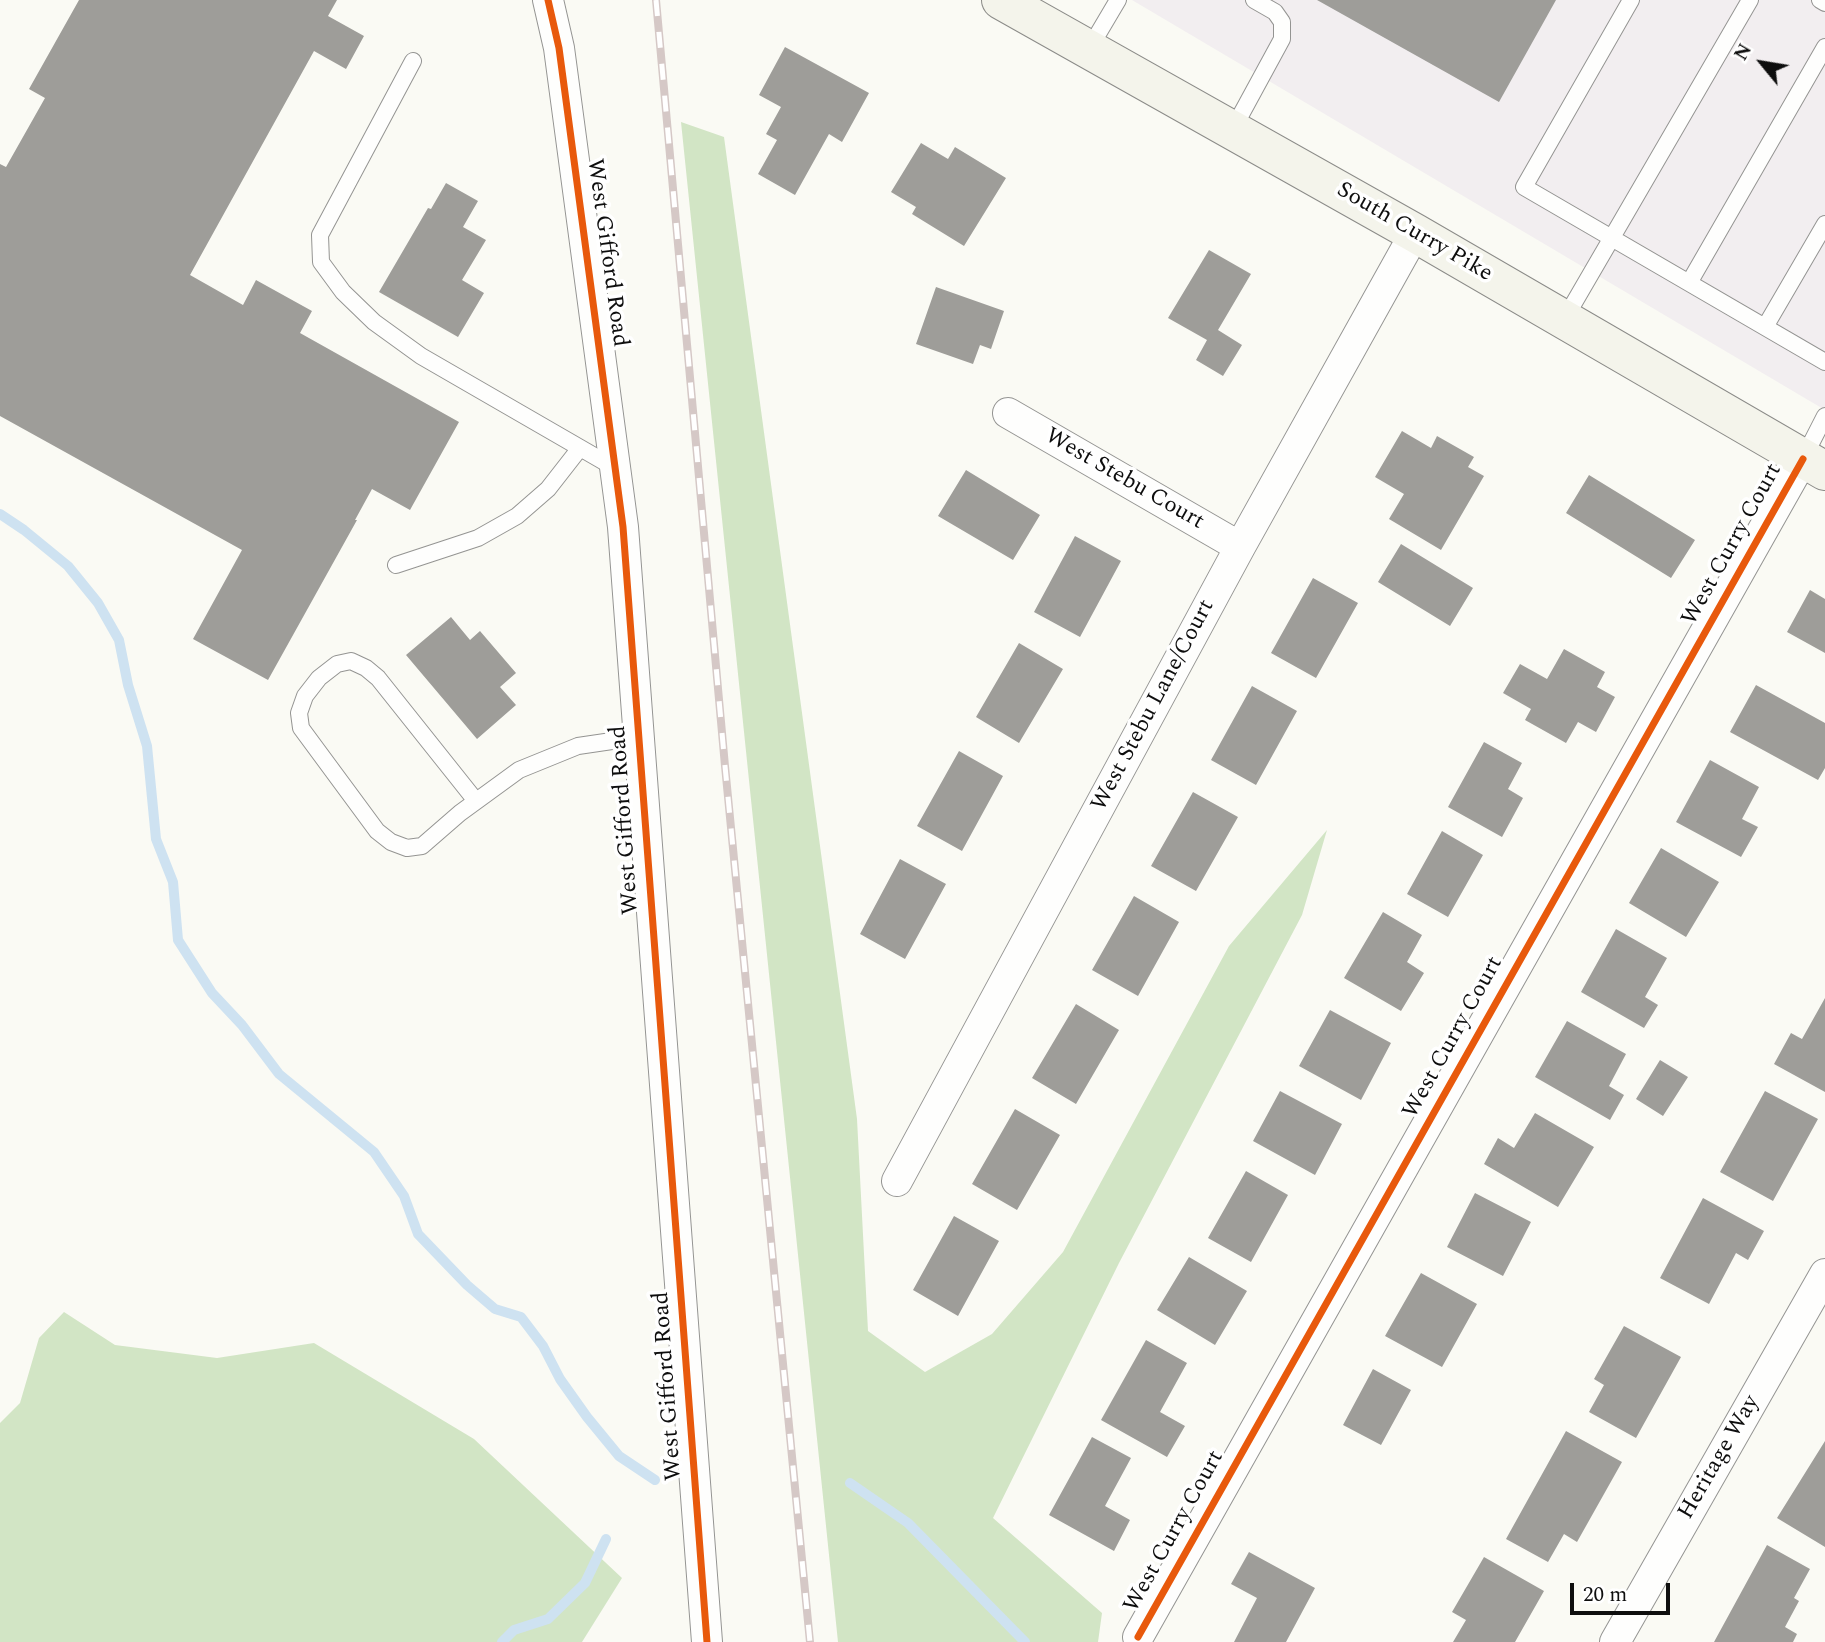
<!DOCTYPE html>
<style>
body{margin:0}
#map{position:relative;width:1825px;height:1642px;overflow:hidden;background:#fafaf4;font-family:Spectral,serif}
canvas{display:block}
.north{position:absolute;left:1727px;top:28px;width:70px;height:70px;-webkit-text-stroke:5px #fff;paint-order:stroke;rotate:300deg;font-size:19px;font-weight:700;line-height:28px;text-align:center;color:#0e0e0e}
.north::after{content:'';display:block;margin:auto;width:24px;height:32px;background:#0e0e0e;clip-path:polygon(50% 0,100% 100%,50% 72%,0 100%)}
.scale{position:absolute;left:1570px;top:1583px;width:100px;height:32px;box-sizing:border-box;border:4px solid #0e0e0e;border-top:0;padding-left:9px;font-size:21px;line-height:24px;white-space:nowrap;color:#0e0e0e;-webkit-text-stroke:5px #fff;paint-order:stroke}
</style>
<div id="map">
<canvas width="1825" height="1642"></canvas>
<div class="north">N</div>
<div class="scale">20 m</div>
</div>
<script>
const g = document.querySelector('canvas').getContext('2d');
g.lineJoin = 'round';
function fillPath(path, color) { g.fillStyle = color; g.fill(path, 'evenodd'); }
const shape = rows => new Path2D(rows.map(r => 'M' + r).join(''));
function stroke(path, color, width, dash) { g.strokeStyle = color; g.lineWidth = width; g.lineCap = dash ? 'butt' : 'round'; g.setLineDash(dash || []); g.stroke(path); }
function write(font, color, halo, rows, align = 'center') {
  g.font = font + ' Spectral,serif'; g.lineWidth = 7; g.setLineDash([]); g.textBaseline = 'middle'; g.strokeStyle = halo; g.fillStyle = color; for (const [text, x, y, turn = 0] of rows) {
    g.save(); g.translate(x, y); g.rotate((+turn || 0) * Math.PI / 180); g.textAlign = isNaN(turn) ? turn : align; if (halo) g.strokeText(text, 0, 0); g.fillText(text, 0, 0); g.restore();
  }
}
fillPath(shape([
 [1132,0,1825,0,1825,410]
]), '#f2eef0');
fillPath(shape([
 [681,122,724,137,857,1119,868,1331,925,1372,992,1334,1063,1252,1229,946,1327,830,1302,915,1119,1263,993,1518,1102,1613,1098,1642,838,1642],
 [64,1312,115,1345,217,1358,314,1343,474,1439,622,1578,582,1642,0,1642,0,1423,20,1403,39,1338]
]), '#d2e5c5');
stroke(shape([
 [0,514,24,530,68,566,98,603,119,640,128,685,147,746,156,839,173,882,178,940,212,993,242,1025,279,1074,374,1152,404,1196,418,1234,467,1285,495,1309,521,1317,543,1346,560,1379,587,1417,619,1456,655,1480],
 [850,1483,908,1523,1025,1642],
 [502,1642,514,1630,548,1619,585,1583,606,1539]
]), '#cee2f1', 10);
fillPath(shape([
 [79,0,337,0,328,16,364,36,346,69,314,51,190,275,243,305,256,280,312,311,300,333,459,422,410,510,372,489,355,520,357,520,268,680,193,639,242,550,0,416,0,164,6,167,45,98,29,89],
 [1317,0,1556,0,1499,102],
 [785,47,869,93,842,142,829,134,795,195,758,174,777,140,766,134,781,107,759,95],
 [921,143,948,159,955,147,1006,178,964,246,912,214,916,207,891,192],
 [446,183,478,201,463,227,486,240,462,280,484,293,458,337,379,292,428,208,431,209],
 [1209,250,1251,274,1218,330,1242,345,1223,376,1196,360,1207,340,1168,318],
 [936,287,1004,311,991,349,980,345,973,364,916,344],
 [1402,431,1431,448,1437,436,1474,457,1468,467,1484,476,1441,550,1389,519,1404,494,1375,477],
 [966,470,1040,515,1013,560,938,516],
 [1589,475,1695,540,1671,578,1566,513],
 [1075,536,1121,561,1080,637,1034,612],
 [1401,544,1473,588,1450,626,1378,582],
 [1313,578,1358,603,1316,678,1271,653],
 [1810,590,1825,599,1825,653,1787,632],
 [451,617,470,640,480,631,516,673,500,687,516,705,477,739,406,655],
 [1019,643,1063,669,1019,743,976,717],
 [1564,649,1605,672,1597,687,1615,697,1596,732,1578,722,1566,743,1525,720,1531,709,1503,693,1520,664,1547,679],
 [1756,685,1825,723,1825,768,1818,780,1730,732],
 [1252,686,1297,711,1256,785,1211,760],
 [1484,742,1522,763,1508,789,1523,798,1502,837,1448,807],
 [959,751,1003,776,962,851,917,826],
 [1710,760,1759,787,1742,819,1758,827,1741,857,1676,822],
 [1193,792,1238,817,1196,891,1151,866],
 [1442,831,1483,855,1448,917,1407,894],
 [1661,848,1719,882,1686,937,1629,903],
 [900,859,946,884,905,959,860,934],
 [1134,896,1179,922,1138,996,1092,970],
 [1383,912,1422,935,1407,962,1424,973,1401,1011,1344,978],
 [1616,929,1667,958,1645,997,1658,1005,1644,1028,1581,992],
 [1825,998,1825,1092,1774,1064,1791,1033,1802,1039],
 [1076,1004,1119,1030,1076,1104,1032,1078],
 [1330,1010,1391,1043,1361,1100,1299,1066],
 [1567,1021,1626,1054,1609,1086,1624,1095,1610,1120,1535,1077],
 [1660,1060,1688,1077,1663,1116,1636,1099],
 [1280,1091,1342,1124,1315,1175,1253,1141],
 [1765,1091,1818,1119,1773,1201,1720,1172],
 [1015,1109,1060,1135,1017,1210,972,1184],
 [1535,1113,1594,1147,1558,1207,1484,1164,1498,1138,1514,1148],
 [1246,1171,1288,1195,1251,1262,1208,1238],
 [1475,1193,1531,1222,1503,1276,1447,1247],
 [1703,1198,1764,1231,1748,1260,1736,1253,1709,1304,1660,1278],
 [954,1216,999,1241,958,1316,913,1290],
 [1189,1257,1247,1291,1215,1345,1157,1310],
 [1421,1273,1477,1304,1442,1367,1385,1336],
 [1624,1326,1681,1357,1636,1438,1589,1412,1604,1385,1594,1379],
 [1146,1340,1187,1363,1160,1412,1185,1426,1167,1457,1101,1420],
 [1373,1369,1411,1390,1381,1445,1343,1425],
 [1566,1431,1622,1462,1577,1542,1564,1534,1548,1562,1506,1539],
 [1092,1437,1131,1458,1105,1506,1130,1520,1114,1551,1049,1515],
 [1825,1441,1825,1547,1777,1518],
 [1767,1545,1810,1569,1794,1598,1799,1601,1785,1627,1797,1634,1793,1642,1714,1642],
 [1249,1552,1315,1588,1286,1642,1234,1642,1257,1598,1231,1584],
 [1484,1557,1544,1591,1515,1642,1453,1642,1466,1620,1452,1612]
]), '#9e9d99');
const service = shape([
 [1631,0,1524,187,1825,362],
 [1820,0,1825,3],
 [1089,49,1118,0],
 [413,61,320,235,321,262,343,292,374,322,421,356,615,468],
 [1232,131,1282,39,1282,22,1275,12,1254,0],
 [1689,283,1825,47],
 [1564,320,1750,0],
 [1765,327,1825,224],
 [1803,459,1825,416],
 [396,565,478,538,517,516,548,489,580,448],
 [476,801,378,678,366,668,351,661,337,664,319,678,305,696,299,713,301,728,377,831,391,842,407,848,422,846,460,813,519,770,578,746,639,737]
]);
const minor = shape([
 [548,0,559,48,623,527,707,1642],
 [1008,413,1240,547],
 [897,1181,1240,547,1415,233],
 [1138,1637,1803,459],
 [1615,1642,1825,1274]
]);
const secondary = shape([
 [1001,0,1415,233,1825,471]
]);
stroke(service, '#949492', 18);
stroke(minor, '#949492', 32);
stroke(secondary, '#8b8b88', 40);
stroke(service, '#fefefd', 16);
stroke(minor, '#fefefd', 30);
stroke(secondary, '#f4f4eb', 38);
const rail = shape([
 [656,0,725,766,810,1642]
]);
stroke(rail, '#d5c8c6', 8);
stroke(rail, '#fff', 5, [16]);
stroke(shape([
 [548,0,559,48,623,527,707,1642],
 [1138,1637,1803,459]
]), '#e8590c', 7);
write('23px', '#0e0e0e', '#fff', [
 ["South Curry Pike",1414,233,30],
 ["West Gifford Road",606,253,82],
 ["West Stebu Court",1124,480,30],
 ["West Curry Court",1733,545,-61],
 ["West Stebu Lane/Court",1154,706,-62],
 ["West Gifford Road",626,820,-94],
 ["West Curry Court",1454,1038,-61],
 ["West Gifford Road",669,1386,-94],
 ["Heritage Way",1720,1458,-60],
 ["West Curry Court",1175,1532,-61]
]);
</script>
